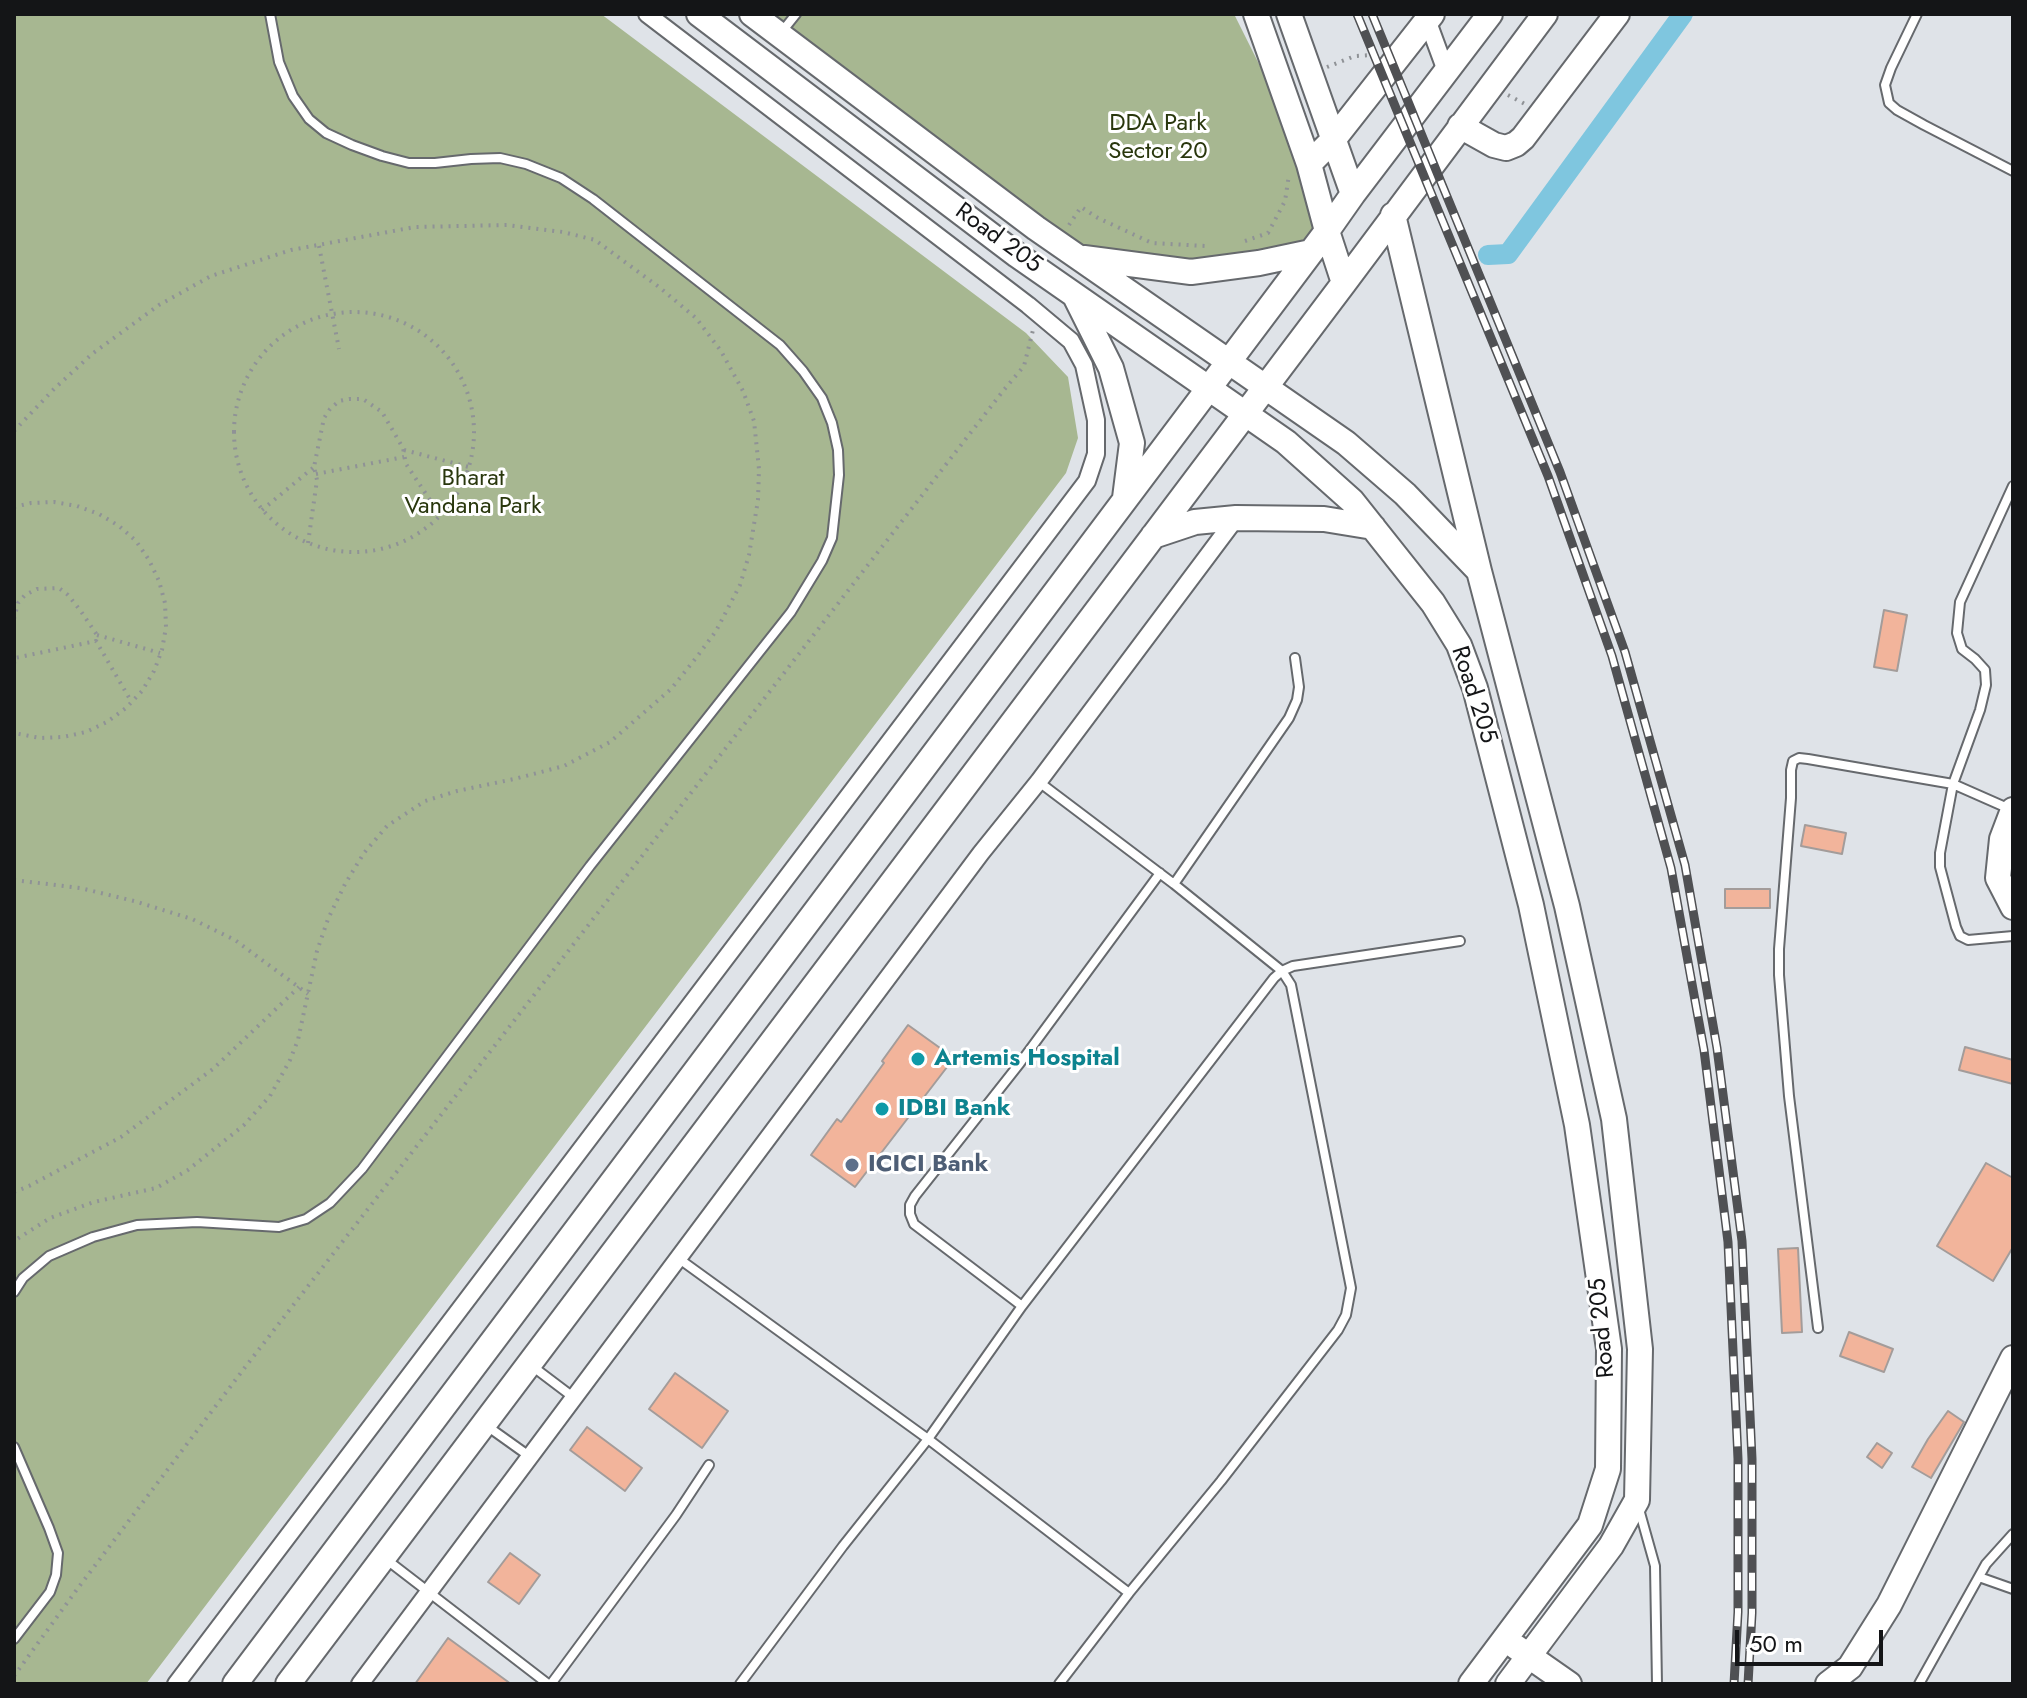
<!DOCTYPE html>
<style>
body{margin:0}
#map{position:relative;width:2027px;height:1698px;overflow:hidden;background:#dfe3e8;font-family:Jost,sans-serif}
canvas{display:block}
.frame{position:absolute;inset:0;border:16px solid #141517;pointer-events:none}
.scale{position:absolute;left:1735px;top:1630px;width:148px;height:36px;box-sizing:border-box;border:4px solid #141517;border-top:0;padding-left:10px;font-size:24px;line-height:28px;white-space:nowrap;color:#141517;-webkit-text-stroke:6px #fff;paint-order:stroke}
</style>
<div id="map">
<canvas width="2027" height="1698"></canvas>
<div class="frame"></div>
<div class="scale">50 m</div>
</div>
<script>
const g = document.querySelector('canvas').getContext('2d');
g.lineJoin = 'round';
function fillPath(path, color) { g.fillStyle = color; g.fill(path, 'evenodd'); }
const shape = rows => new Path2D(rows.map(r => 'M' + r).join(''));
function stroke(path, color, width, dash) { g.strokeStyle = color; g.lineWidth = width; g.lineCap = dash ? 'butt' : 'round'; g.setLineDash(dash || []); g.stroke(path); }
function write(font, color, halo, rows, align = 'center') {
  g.font = font + ' Jost,sans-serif'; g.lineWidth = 6; g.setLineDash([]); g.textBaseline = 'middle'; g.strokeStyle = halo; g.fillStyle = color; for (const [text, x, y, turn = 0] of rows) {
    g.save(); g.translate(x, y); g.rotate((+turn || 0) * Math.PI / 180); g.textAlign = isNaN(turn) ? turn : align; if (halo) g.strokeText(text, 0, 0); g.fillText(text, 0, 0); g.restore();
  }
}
fillPath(shape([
 [14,14,601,14,1026,333,1068,377,1078,438,1066,473,146,1684,14,1684],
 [767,14,1234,14,1309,164,1327,231,1259,263,1078,257]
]), '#a7b791');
stroke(shape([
 [1488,255,1508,254,1683,14]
]), '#7fc6df', 20);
const building = shape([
 [1884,610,1907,615,1897,671,1874,667,1884,610],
 [1805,825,1846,833,1842,854,1801,846,1805,825],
 [1725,889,1770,889,1770,908,1725,908,1725,889],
 [908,1025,954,1058,855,1187,811,1155,837,1119,841,1122,884,1063,882,1061,908,1025],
 [1965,1047,2013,1060,2013,1084,1959,1070,1965,1047],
 [1986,1163,2013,1178,2013,1247,1993,1281,1937,1246,1986,1163],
 [1798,1248,1802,1332,1782,1333,1778,1249,1798,1248],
 [1849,1332,1893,1349,1884,1372,1840,1356,1849,1332],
 [675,1373,728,1411,702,1448,649,1409,675,1373],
 [1948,1411,1964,1422,1931,1478,1912,1467,1928,1439,1948,1411],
 [587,1427,642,1468,625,1491,570,1450,587,1427],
 [1877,1443,1892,1453,1882,1468,1867,1457,1877,1443],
 [510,1553,540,1575,519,1604,488,1582,510,1553],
 [448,1638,511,1684,415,1684,448,1638]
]);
fillPath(building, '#f2b49b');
stroke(building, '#a39c9a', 2);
const lane = shape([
 [1917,14,1891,68,1885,85,1889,103,1897,110,1924,125,2013,171],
 [780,34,796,14],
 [2013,486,1960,602,1957,633,1962,649,1975,659,1985,670,1986,685,1980,710,1953,784,1940,853,1940,867,1956,927,1960,936,1968,940,2013,936],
 [1039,782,1174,884,1282,971,1291,985,1351,1288,1346,1315,1338,1330,1221,1481,1129,1593,1059,1684],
 [1174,884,1289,718,1297,700,1299,687,1295,658],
 [678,1258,928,1439,1129,1593],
 [14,1292,23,1278,49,1256,93,1237,137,1225,197,1222,279,1227,306,1219,330,1203,362,1169,590,866,791,612,822,561,832,538,839,475,838,450,832,423,822,398,803,371,780,345,593,199,561,178,526,164,500,158,471,159,435,163,409,163,382,156,352,145,326,133,309,119,293,96,279,62,270,14],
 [1022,1306,914,1224,910,1214,910,1205,915,1196,1020,1063,1160,873],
 [1818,1328,1789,1096,1779,975,1779,949,1791,798,1791,770,1793,761,1799,758,1808,759,1953,784,2012,810],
 [532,1366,573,1397],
 [487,1426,529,1456],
 [14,1447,49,1528,58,1553,56,1575,50,1592,14,1639],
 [1639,1509,1655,1566,1657,1684],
 [387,1560,548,1684],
 [1979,1577,2013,1589],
 [551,1684,676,1515,709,1465],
 [740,1684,843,1546,928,1439,1022,1306,1274,978,1282,971,1293,966,1460,941],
 [1919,1684,1986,1564,2013,1534]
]);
const street = shape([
 [1425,14,1446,71],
 [176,1684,1087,481,1096,454,1096,420,1084,365,1071,341,1028,305,647,14],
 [360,1684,981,853,1039,781,1236,518]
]);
const secondary = shape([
 [699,14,1017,255,1286,442,1352,501,1433,603,1459,645,1475,688,1531,905,1577,1125,1609,1349,1608,1469,1590,1525,1471,1684],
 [752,14,1036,228,1346,443,1405,494,1479,571,1567,906,1614,1119,1640,1349,1637,1500,1611,1546,1508,1684],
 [1256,14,1309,164,1327,231,1344,283],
 [1289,14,1353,194],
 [1460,126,1494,145,1506,148,1516,144,1523,138,1617,14],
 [1309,164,1333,140,1432,14],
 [1393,215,1479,571],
 [1084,258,1191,272,1259,263,1311,252],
 [1076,298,1111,368,1132,443,1125,498],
 [1153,536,1195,522,1236,518,1324,519,1373,527],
 [2013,810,2002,839,1998,878,2013,907],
 [1516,1647,1569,1684],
 [235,1684,1327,231,1353,194,1490,14],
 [288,1684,1344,283,1545,14],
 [1828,1684,1850,1667,1889,1605,2013,1358]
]);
stroke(lane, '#66696d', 12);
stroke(street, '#66696d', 20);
stroke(secondary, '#66696d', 28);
stroke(shape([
 [1327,67,1355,56,1372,55],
 [1508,95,1525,104],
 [1069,225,1081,207,1098,218,1152,243,1205,246],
 [1245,241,1268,233,1285,201,1289,175],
 [319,246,339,349],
 '234 432a120 120 0 1 1 240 0a120 120 0 1 1-240 0Z',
 [14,431,54,389,92,354,159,305,211,276,291,250,415,227,507,225,563,232,595,240,659,287,696,318,721,351,743,391,754,421,759,469,758,500,749,555,740,585,716,631,696,658,671,689,610,742,564,766,514,779,457,791,425,801,387,826,364,853,345,884,328,919,317,951,298,1040,290,1060,270,1096,244,1125,188,1170,156,1188,94,1202,50,1218,14,1241],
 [404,450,469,467],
 [316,474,404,457],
 [14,507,31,503,54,502,77,506,99,514,119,526,136,541,149,560,159,581,165,603,166,627,162,650,154,671,142,691,126,708,107,722,86,732,63,737,40,738,14,733],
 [262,510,314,467],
 [308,543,317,480,314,467,324,418,330,409,339,401,349,399,363,399,382,412,403,448,406,464,440,515],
 [14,619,18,603,25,595,37,589,59,588,68,595,80,610,97,635,96,641],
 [97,635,160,653],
 [14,664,15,658,96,641,131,701],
 [14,880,80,888,134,901,192,919,235,940,308,994],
 [14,1192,29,1186,121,1137,213,1069,299,987],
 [14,1676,78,1588,246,1366,1003,391,1024,366,1033,330]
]), '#8f9296', 4, [2, 6]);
stroke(lane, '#fff', 8);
stroke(street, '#fff', 16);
stroke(secondary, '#fff', 24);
const rail = shape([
 [1357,14,1548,476,1612,656,1671,868,1704,1050,1728,1242,1738,1459,1738,1612,1734,1684],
 [1372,14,1560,472,1625,652,1685,865,1717,1048,1742,1241,1752,1459,1752,1613,1748,1684]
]);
stroke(rail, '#4f5053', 9);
stroke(rail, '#fff', 6, [18]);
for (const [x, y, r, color] of [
 [918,1059,8,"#0f9aa8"],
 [882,1109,8,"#0f9aa8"],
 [852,1165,8,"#5c6f8a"]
]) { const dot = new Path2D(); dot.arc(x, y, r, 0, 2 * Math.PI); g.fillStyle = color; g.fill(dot); stroke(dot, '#fff', 3); }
write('24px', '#29370d', '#fff', [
 ["DDA Park",1158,124],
 ["Sector 20",1158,152],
 ["Bharat",473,479],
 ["Vandana Park",473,507]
]);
write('24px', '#141517', '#fff', [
 ["Road 205",998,239,36],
 ["Road 205",1473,695,72],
 ["Road 205",1603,1328,-95]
]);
write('bold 24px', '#0d838f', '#fff', [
 ["Artemis Hospital",934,1059],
 ["IDBI Bank",898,1109]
], 'left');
write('bold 24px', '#4e5e75', '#fff', [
 ["ICICI Bank",868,1165]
], 'left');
</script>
